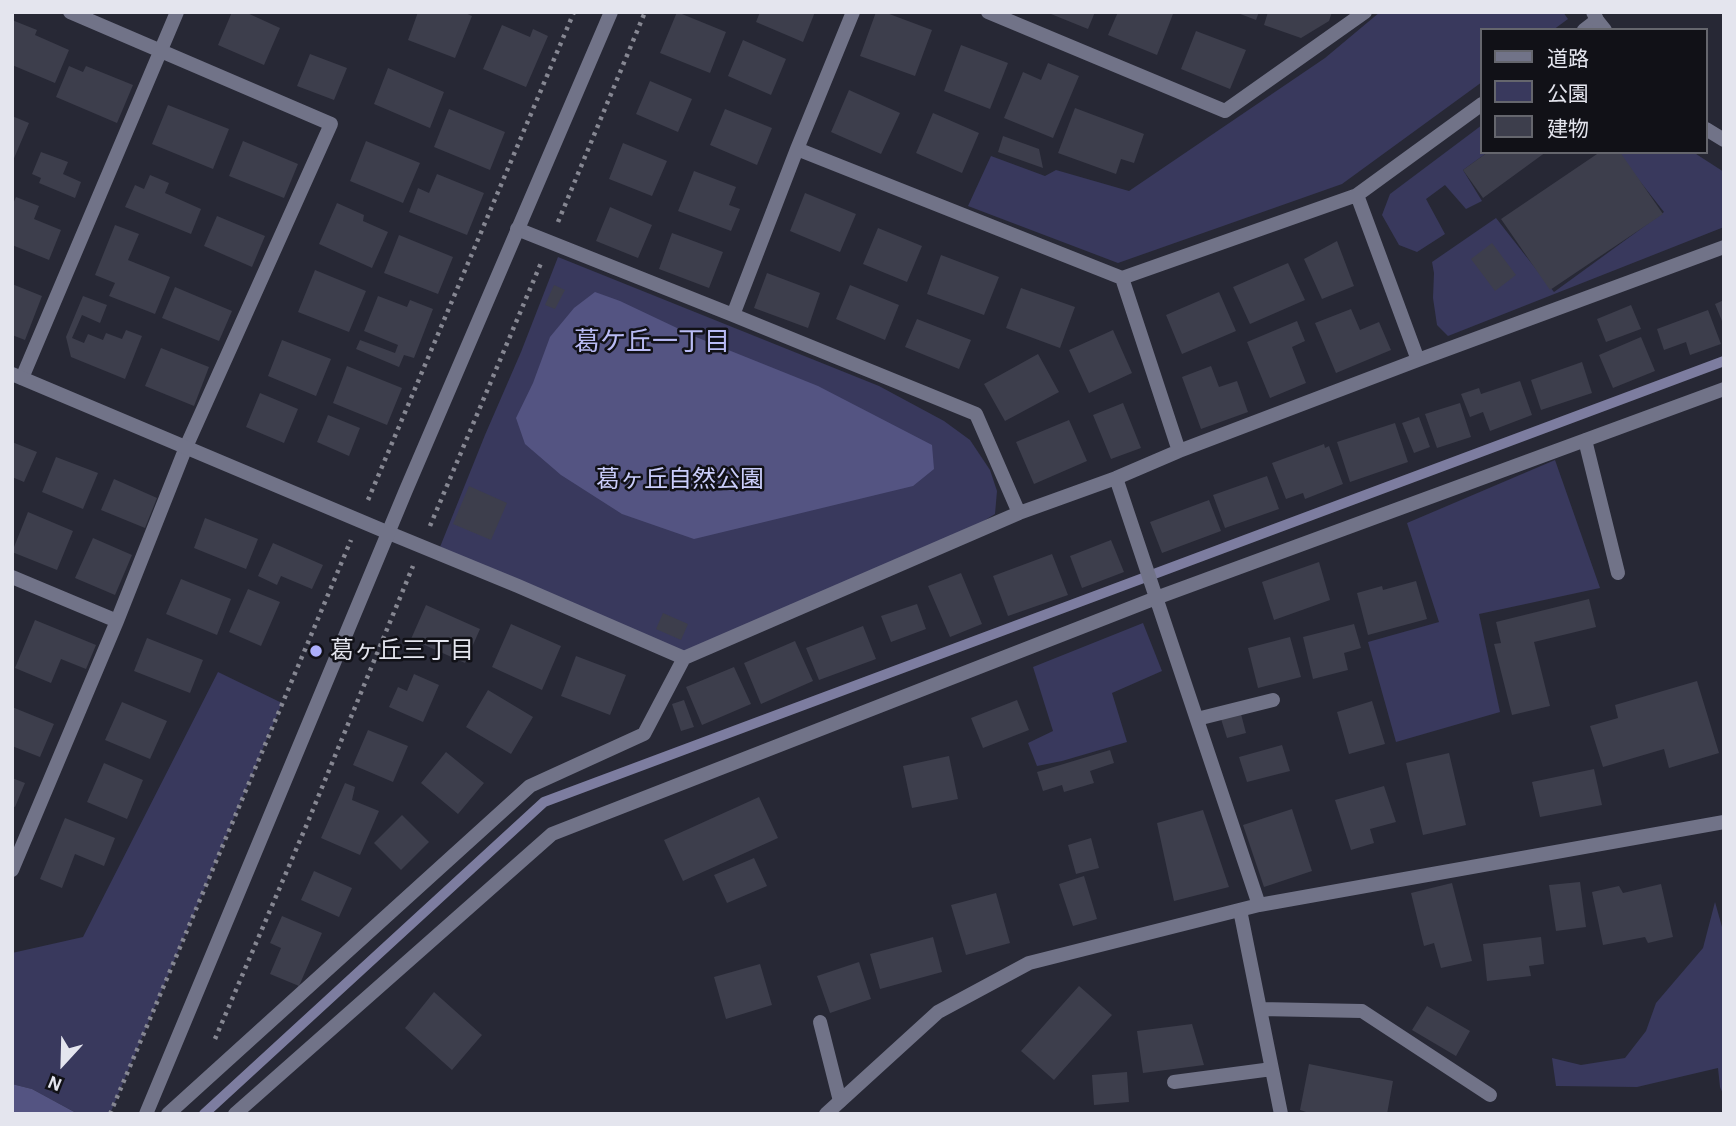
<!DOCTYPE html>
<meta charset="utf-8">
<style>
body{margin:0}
#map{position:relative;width:1736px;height:1126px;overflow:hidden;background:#272835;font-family:"Alegreya Sans","Noto Sans JP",sans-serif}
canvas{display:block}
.frame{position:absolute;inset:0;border:14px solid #e4e5ee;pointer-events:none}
.legend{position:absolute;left:1480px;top:28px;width:228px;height:126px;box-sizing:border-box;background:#111117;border:2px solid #65666d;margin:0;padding:9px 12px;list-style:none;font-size:21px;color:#e4e5ee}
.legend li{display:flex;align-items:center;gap:14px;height:35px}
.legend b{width:35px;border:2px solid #65666d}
.north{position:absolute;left:28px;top:1028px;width:70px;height:70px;-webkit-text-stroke:5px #111117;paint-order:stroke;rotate:202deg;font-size:19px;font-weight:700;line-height:28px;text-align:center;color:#e4e5ee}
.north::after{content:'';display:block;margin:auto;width:24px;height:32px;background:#e4e5ee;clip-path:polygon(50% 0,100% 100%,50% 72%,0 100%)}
</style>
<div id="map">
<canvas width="1736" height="1126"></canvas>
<div class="frame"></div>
<ul class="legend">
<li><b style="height:9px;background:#717388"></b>道路</li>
<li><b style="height:19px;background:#39395d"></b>公園</li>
<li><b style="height:19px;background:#3d3e4c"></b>建物</li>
</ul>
<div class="north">N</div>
</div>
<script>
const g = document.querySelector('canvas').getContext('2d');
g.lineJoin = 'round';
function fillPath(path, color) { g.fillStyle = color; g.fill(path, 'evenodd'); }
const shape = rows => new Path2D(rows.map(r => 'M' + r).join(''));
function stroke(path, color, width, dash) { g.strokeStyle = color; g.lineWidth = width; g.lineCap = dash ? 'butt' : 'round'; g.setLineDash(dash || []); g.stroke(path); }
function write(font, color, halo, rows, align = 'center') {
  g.font = font + ' "Alegreya Sans","Noto Sans JP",sans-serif'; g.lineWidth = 5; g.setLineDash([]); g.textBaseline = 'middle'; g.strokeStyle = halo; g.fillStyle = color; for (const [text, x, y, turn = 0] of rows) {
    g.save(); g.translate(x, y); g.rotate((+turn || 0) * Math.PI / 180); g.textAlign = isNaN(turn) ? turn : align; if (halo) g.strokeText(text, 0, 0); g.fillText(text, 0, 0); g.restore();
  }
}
fillPath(shape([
 [1380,12,1563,12,1568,19,1553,30,1482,30,1482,82,1342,184,1118,263,968,206,991,156,1045,176,1056,170,1129,191,1325,58],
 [1482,125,1482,152,1488,152,1463,170,1482,201,1466,209,1445,185,1426,199,1445,234,1417,252,1399,245,1382,215,1390,194],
 [1617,152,1693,152,1724,172,1724,227,1448,336,1437,325,1433,298,1434,273,1432,262,1496,218,1554,292,1664,212],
 [558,257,879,386,944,421,970,440,990,470,997,491,995,514,945,545,684,658,440,547,485,435,521,352],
 [1555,460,1600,588,1479,614,1500,712,1396,742,1368,642,1439,622,1407,523],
 [1143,623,1162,671,1112,693,1127,742,1062,761,1037,766,1028,743,1053,731,1033,667],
 [218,672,282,703,110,1114,78,1114,32,1089,12,1084,12,953,83,937],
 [1715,902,1724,934,1724,1096,1720,1087,1718,1068,1637,1087,1556,1086,1552,1058,1581,1065,1625,1058,1646,1031,1656,1003,1703,948]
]), '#39395d');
fillPath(shape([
 [595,292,620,301,696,337,818,386,932,445,934,469,913,486,694,539,622,514,561,475,525,444,516,418,533,383,550,337,574,308],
 [12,1084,32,1089,78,1114,12,1114]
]), '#545482');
stroke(shape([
 [204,1114,544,802,1724,361]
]), '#7d7da0', 10);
fillPath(shape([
 [232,12,245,12,280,28,264,65,218,45],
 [418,12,463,12,472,16,455,58,408,40],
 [677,12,726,32,710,73,660,53],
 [760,12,815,12,803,42,756,22],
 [876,12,884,12,932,30,915,76,860,56],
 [1046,12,1095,12,1088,29],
 [1118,12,1168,12,1173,14,1157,55,1108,35],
 [1235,12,1259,12,1256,20],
 [1268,12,1332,12,1329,21,1301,38,1264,25],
 [12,20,37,30,35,35,69,50,55,83,12,65],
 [502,25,530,37,533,29,548,36,526,87,483,69],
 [1196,31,1246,50,1230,89,1181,69],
 [743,40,786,59,771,95,728,76],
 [961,45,1008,63,990,109,944,91],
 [310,54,347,68,334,100,297,86],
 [1048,63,1079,76,1053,138,1004,118,1023,72,1041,80],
 [69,66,83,72,86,66,133,85,117,123,56,97],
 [388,68,444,92,430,128,374,104],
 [650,81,692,99,678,132,636,114],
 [849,90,900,113,881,154,831,132],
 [168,105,229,129,213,169,152,144],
 [1075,108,1144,134,1134,163,1121,159,1116,174,1058,153],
 [449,109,505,132,490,170,434,147],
 [725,109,772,128,757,165,710,145],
 [933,113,979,133,962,173,916,153],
 [12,116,29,123,12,163],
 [1003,136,1039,149,1043,168,998,152],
 [243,141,298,164,284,198,229,176],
 [366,141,420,163,403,203,350,181],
 [623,143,667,161,652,196,609,179],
 [41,152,68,162,63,174,81,182,75,198,39,183,41,178,32,174],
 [1488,152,1546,152,1483,198,1463,170],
 [1600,152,1620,152,1663,214,1550,290,1501,219],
 [694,171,736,187,729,205,740,209,731,231,678,211],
 [437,174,484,193,467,235,409,212,418,188,429,193],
 [150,175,169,183,165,193,201,209,191,234,125,207,135,185,144,189],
 [805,193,856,214,840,252,790,231],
 [16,197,39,206,34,219,61,230,49,260,12,245,12,206],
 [337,203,364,215,363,221,388,232,372,268,319,244],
 [610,207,652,225,638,258,596,241],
 [217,216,265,236,252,267,204,246],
 [115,225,139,234,128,260,170,277,155,314,109,296,115,283,95,275],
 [878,228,922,246,907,282,863,264],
 [672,233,723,252,709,288,659,269],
 [399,235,453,257,438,294,384,273],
 [1337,241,1354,286,1322,299,1304,259],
 [1492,243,1516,275,1495,291,1471,259],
 [941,255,999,277,984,315,927,294],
 [1288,263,1305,300,1250,324,1233,287],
 [315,270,366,291,349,332,298,312],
 [767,273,820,293,808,328,754,308],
 [12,284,42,296,25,340,12,335],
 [554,285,565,290,555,309,545,305],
 [850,285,899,305,885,340,836,319],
 [175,287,232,311,219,341,162,318],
 [1021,288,1075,307,1060,348,1006,328],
 [1219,292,1236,331,1182,354,1166,315],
 [83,296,107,305,100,323,82,315,72,338,84,343,88,334,103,340,106,333,122,339,126,330,142,336,125,379,71,357,66,337],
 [378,296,407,307,410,300,433,309,414,358,404,355,399,367,356,349,360,340,395,353,398,345,364,331],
 [1724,300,1724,326,1715,304],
 [1631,305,1641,329,1606,342,1597,319],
 [1351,309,1360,330,1379,322,1391,350,1336,373,1315,323],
 [1708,310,1721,344,1690,355,1686,342,1664,350,1657,329],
 [917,319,971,340,959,369,905,347],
 [1297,321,1305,341,1292,347,1306,383,1270,398,1247,342],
 [1113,330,1132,373,1089,393,1069,350],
 [1641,337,1655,371,1613,388,1599,355],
 [282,340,331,359,316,396,268,376],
 [161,348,209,367,194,406,145,386],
 [1038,354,1059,392,1005,421,984,384],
 [1582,362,1592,393,1541,410,1531,380],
 [347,366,402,388,387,425,333,403],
 [1211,366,1219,387,1237,381,1248,412,1201,429,1182,377],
 [1520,381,1532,415,1490,431,1483,412,1470,417,1461,394,1479,388,1481,394],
 [260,393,298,409,284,443,246,427],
 [1123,403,1141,448,1111,459,1093,415],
 [1460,403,1471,437,1437,448,1425,414],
 [328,415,360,428,349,456,317,442],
 [1419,417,1430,447,1414,453,1402,423],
 [1069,420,1087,461,1034,484,1016,442],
 [1395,423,1408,462,1350,482,1337,442],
 [12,442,37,452,24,482,12,477],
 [1324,444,1325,448,1329,446,1343,484,1305,499,1303,493,1286,499,1272,463],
 [56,457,98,473,83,509,42,492],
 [1267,476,1279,509,1225,528,1213,495],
 [114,479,157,498,145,528,101,510],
 [469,486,507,503,491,540,453,524],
 [1209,500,1221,531,1162,553,1150,522],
 [28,512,73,531,57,570,12,552],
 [205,518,258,539,246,569,194,548],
 [93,538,132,555,115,595,75,578],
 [1111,540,1124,572,1082,588,1070,556],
 [273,543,323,565,312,589,281,576,277,585,258,576],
 [1052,554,1068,595,1008,616,993,576],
 [1319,562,1330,600,1274,620,1262,582],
 [961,573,982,624,950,637,928,586],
 [181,579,231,599,217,635,166,614],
 [1416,581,1427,619,1368,635,1357,593,1382,586,1383,590],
 [248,589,280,602,261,646,229,632],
 [1589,599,1596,627,1534,642,1550,706,1512,715,1494,644,1501,643,1496,622],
 [917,604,926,629,891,642,881,616],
 [426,605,480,629,465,663,411,639],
 [663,613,688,624,681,640,656,629],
 [35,620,96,645,86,669,61,659,51,683,15,668],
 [511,624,561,646,542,690,492,667],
 [1354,624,1361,648,1344,653,1348,670,1313,679,1303,637],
 [863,626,876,659,819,680,806,648],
 [1290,637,1301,677,1258,688,1248,648],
 [147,638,203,660,190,693,134,671],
 [795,641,813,681,761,704,744,663],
 [576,656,626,675,610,715,561,696],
 [734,667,751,704,702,725,686,687],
 [414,674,439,685,423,722,389,707,398,687,407,691],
 [1697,681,1719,753,1669,768,1664,749,1603,767,1590,726,1618,718,1615,705],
 [488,690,533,717,511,754,466,727],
 [684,700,694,727,681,731,672,704],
 [1017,700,1029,730,983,748,971,718],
 [1372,701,1385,744,1349,754,1337,712],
 [122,702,167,721,150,759,105,740],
 [12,707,54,724,40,757,12,746],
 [1241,714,1246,733,1227,738,1221,719],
 [368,730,408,746,393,782,353,765],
 [1282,745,1290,771,1247,782,1239,757],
 [1110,750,1114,763,1090,771,1094,783,1064,792,1062,785,1043,791,1037,772],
 [446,752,484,783,458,814,421,783],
 [1449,753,1466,825,1423,835,1406,763],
 [949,756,958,799,912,808,903,766],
 [104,763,143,780,127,819,87,802],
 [1594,769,1602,805,1540,817,1532,782],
 [12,778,25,783,15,807,12,806],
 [345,783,355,787,352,800,379,811,360,855,321,838],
 [1384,786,1396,822,1370,829,1374,843,1351,850,1335,800],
 [759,797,778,838,683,881,664,840],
 [1292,809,1312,871,1264,887,1243,825],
 [1203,810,1229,887,1174,901,1157,823],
 [402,815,429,842,401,870,374,843],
 [65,818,115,838,104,866,75,854,62,888,40,879],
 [1091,838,1099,868,1076,874,1068,845],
 [754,858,767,886,727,903,714,875],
 [314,871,352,888,339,917,301,900],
 [1084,876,1097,919,1073,926,1059,884],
 [1580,882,1586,927,1556,931,1549,885],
 [1452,883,1472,961,1441,968,1434,943,1424,946,1411,893],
 [1661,884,1673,937,1648,943,1645,937,1603,945,1592,892,1619,886,1623,893],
 [996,893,1010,943,966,955,951,905],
 [282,916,322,933,299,986,270,974,281,948,270,943],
 [933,937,942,972,880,989,870,954],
 [1541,937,1544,964,1529,966,1531,976,1487,981,1483,944],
 [859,962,871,999,830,1013,817,976],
 [760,964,772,1005,726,1019,714,977],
 [1079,986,1112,1015,1054,1080,1021,1051],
 [434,992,482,1035,452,1070,405,1028],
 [1427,1006,1470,1031,1456,1056,1412,1030],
 [1192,1024,1204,1065,1143,1073,1137,1031],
 [1309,1064,1393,1081,1387,1114,1312,1114,1300,1110],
 [1127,1072,1129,1102,1094,1105,1092,1075]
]), '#3d3e4c');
stroke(shape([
 [558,222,645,12],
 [368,500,574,12],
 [430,526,541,263],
 [215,1039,307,824,413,566],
 [110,1114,351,540]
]), '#868792', 4.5, [3.5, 5]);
stroke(shape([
 [820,1022,840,1101]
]), '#717388', 14);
stroke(shape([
 [988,12,1225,111,1365,12],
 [1584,30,1597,20],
 [797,149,1122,278,1357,195,1482,104],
 [1357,195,1418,360],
 [517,229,733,315,797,149,853,12],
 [1122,278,1179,451],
 [733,315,976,414,1019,513],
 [22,378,177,12],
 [1585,440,1618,573],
 [1116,478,1259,905],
 [389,533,518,586,684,658,1019,513,1116,478,1179,451,1418,360,1724,247],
 [12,577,117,621],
 [1197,719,1273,700],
 [12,870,117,621,186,447,331,124,70,12],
 [1240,910,1281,1114],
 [1260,1009,1362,1011,1490,1095],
 [1174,1082,1272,1069],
 [168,1114,530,786,644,734,684,658],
 [235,1114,552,834,1156,598,1724,389],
 [826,1114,938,1012,1029,963,1259,905,1724,822]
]), '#717388', 14);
stroke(shape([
 [1593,12,1597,20,1605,30],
 [1706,129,1724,140],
 [12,374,389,533],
 [146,1114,406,490,611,12]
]), '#717388', 14);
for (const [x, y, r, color] of [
 [316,651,7,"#adaffb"]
]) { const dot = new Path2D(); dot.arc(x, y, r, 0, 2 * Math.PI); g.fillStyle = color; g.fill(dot); stroke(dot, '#111117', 2.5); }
write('24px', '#cacdfa', '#111117', [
 ["葛ヶ丘自然公園",680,480]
]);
write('24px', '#e4e5ee', '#111117', [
 ["葛ヶ丘三丁目",330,651]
], 'left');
write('26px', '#b9bbf4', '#111117', [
 ["葛ケ丘一丁目",652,342]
]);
</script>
